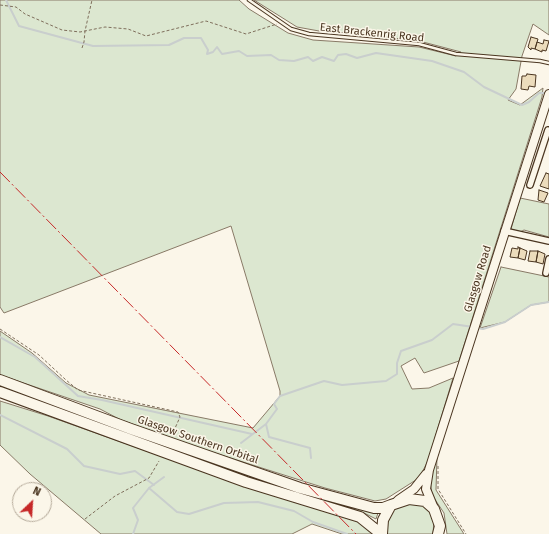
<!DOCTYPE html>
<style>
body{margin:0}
#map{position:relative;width:549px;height:534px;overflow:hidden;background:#fbf6e9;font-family:"Fira Sans",sans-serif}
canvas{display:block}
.north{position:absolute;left:12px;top:482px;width:40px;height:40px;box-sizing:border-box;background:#fbf6e9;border:1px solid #b4a999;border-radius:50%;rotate:25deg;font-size:11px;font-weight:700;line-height:16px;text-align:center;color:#4a3520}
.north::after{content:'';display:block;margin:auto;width:14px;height:18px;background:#c62828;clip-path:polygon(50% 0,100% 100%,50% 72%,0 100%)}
</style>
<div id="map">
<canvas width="549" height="534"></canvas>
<div class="north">N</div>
</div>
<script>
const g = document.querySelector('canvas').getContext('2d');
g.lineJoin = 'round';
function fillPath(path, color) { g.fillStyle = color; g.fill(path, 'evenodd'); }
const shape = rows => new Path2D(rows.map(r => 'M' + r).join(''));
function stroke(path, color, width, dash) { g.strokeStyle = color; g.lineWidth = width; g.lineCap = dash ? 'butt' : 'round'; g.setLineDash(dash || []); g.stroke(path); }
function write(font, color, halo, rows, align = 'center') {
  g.font = font + ' "Fira Sans",sans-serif'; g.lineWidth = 3; g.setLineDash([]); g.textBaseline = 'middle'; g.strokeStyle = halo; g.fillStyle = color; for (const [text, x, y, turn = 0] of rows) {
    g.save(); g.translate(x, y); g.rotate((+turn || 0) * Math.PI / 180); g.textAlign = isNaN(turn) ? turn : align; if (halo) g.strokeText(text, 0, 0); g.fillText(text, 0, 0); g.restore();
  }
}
const green = shape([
 [0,0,239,0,249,9,288,33,313,40,419,47,456,56,461,52,423,42,364,34,319,31,297,27,254,0,549,0,549,35,533,24,522,56,516,89,508,100,520,105,543,88,542,97,459,361,424,373,415,358,401,366,412,389,429,388,453,378,428,461,419,478,386,499,375,501,325,488,205,450,121,420,100,409,0,375,0,331,32,353,66,383,89,395,253,428,280,396,280,391,231,226,4,313,0,307,0,0],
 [520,198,549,204,549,237,524,230,520,232,511,229,520,198],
 [501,267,549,277,549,302,531,305,505,322,480,328,501,267],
 [0,384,378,513,376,519,364,513,220,469,0,387,0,384],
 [0,401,48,416,245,486,354,519,364,524,374,534,342,534,312,524,292,534,101,534,30,474,0,445,0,401],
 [437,457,436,490,464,534,447,534,444,513,432,495,430,480,437,457],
 [416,503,424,506,430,512,434,520,433,534,387,534,386,522,393,509,399,505,416,503]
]);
fillPath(green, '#dce7d0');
stroke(green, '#887966', 1);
stroke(shape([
 [6,0,19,26,93,46,169,45,184,38,201,38,208,50,207,54,213,52,217,47,222,54,239,51,247,56,271,55,279,60,294,61,308,57,313,61,322,57,334,61,338,55,346,54,357,58,376,53,432,61,464,72,484,87,522,105,529,102,539,93,547,93],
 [477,328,483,329,505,322,531,305,549,302],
 [0,337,35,357,78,396,102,400,252,434],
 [0,415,67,449,84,466,120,474,135,471,154,485],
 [266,424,269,437,310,448,311,458],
 [241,443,266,424,277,409,274,404,280,396,324,381,342,385,386,381,397,374,397,363,401,351,432,340,453,324,473,327],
 [149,488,177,512,189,514,224,503,258,502,294,511,313,522,347,534],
 [133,534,138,520,133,508,149,488,164,477]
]), '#c9cecd', 2);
const building = shape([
 [531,37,538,39,535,49,531,48,531,50,528,47,531,37],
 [544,40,549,41,546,51,542,50,542,52,535,49,537,42,543,44,544,40],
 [527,74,536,75,535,87,529,86,528,90,521,89,522,76,526,76,527,74],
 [546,173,549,174,549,189,540,186,546,173],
 [539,190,548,193,544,202,538,200,539,190],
 [518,247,520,248,518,258,510,257,512,248,518,249,518,247],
 [520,248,527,251,525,260,518,258,520,248],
 [530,251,538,251,536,262,528,261,530,251],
 [538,251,545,254,543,264,536,262,538,251]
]);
fillPath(building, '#ecdcbc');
stroke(building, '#4a3520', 1);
const lane = shape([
 [249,0,291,29,309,34,419,44,456,54,540,61,549,63]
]);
const street = shape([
 [530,185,548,130],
 [504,231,549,241],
 [546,273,549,259]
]);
const secondary = shape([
 [398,500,414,489,426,474],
 [433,506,426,489,429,470,549,94]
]);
const highway = shape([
 [0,380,131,429,300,488,374,508,383,508,391,505],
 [0,392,246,482,360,517,381,534],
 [382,534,383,520,391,505,409,499,425,501,434,509,440,526,438,534]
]);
stroke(lane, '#4a3520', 4.5);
stroke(street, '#4a3520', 8);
stroke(secondary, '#4a3520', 10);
stroke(highway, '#4a3520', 12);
stroke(shape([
 [0,5,16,7,25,14,62,30,80,32,105,27,128,29,146,36,206,21,246,34,277,24],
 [82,48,84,42,85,31,92,0],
 [0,329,39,355,66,380,78,390,178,412,180,417,172,435],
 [438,466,438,489,466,534],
 [85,519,115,496,149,478,159,461]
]), '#7f6f5c', 1, [3, 2]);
stroke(lane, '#fbf6e9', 2.5);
stroke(street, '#fbf6e9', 5.5);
stroke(secondary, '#fbf6e9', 8);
stroke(highway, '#fbf6e9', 10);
stroke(shape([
 [0,172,356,534]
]), '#c62828', 1, [14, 3, 2, 3]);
write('11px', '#4a3520', '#fbf6e9', [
 ["East Brackenrig Road",372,33,6],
 ["Glasgow Road",478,279,-73],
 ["Glasgow Southern Orbital",198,440,19]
]);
</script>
